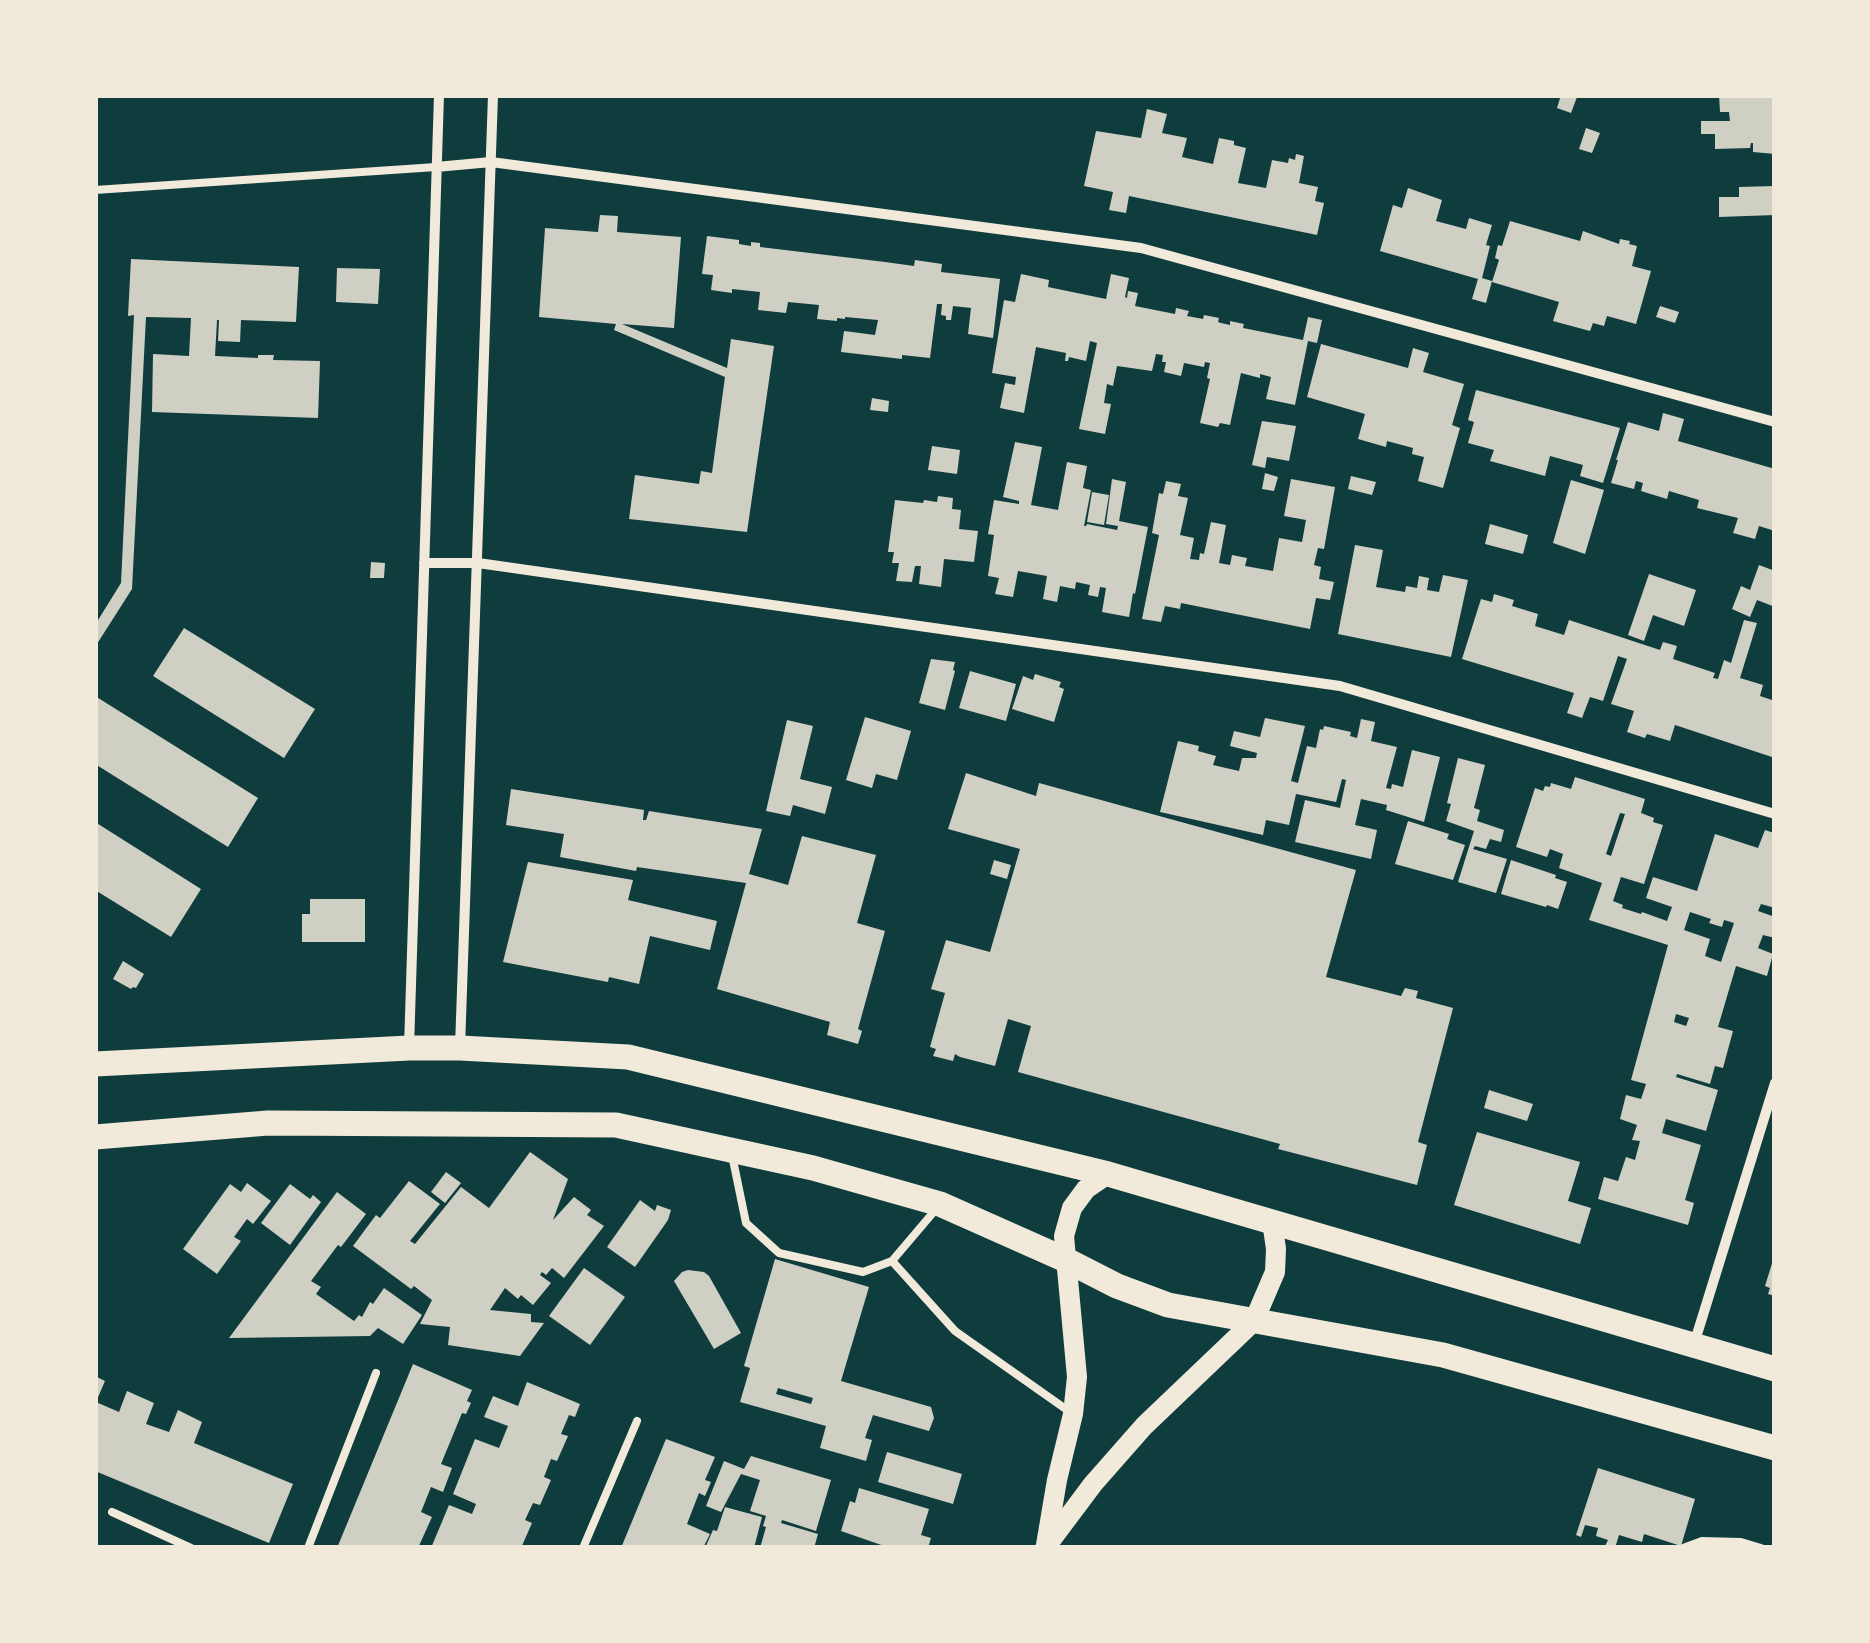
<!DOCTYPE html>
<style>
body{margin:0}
#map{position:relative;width:1870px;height:1643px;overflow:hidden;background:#0f3d3e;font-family:"Work Sans",sans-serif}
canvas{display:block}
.frame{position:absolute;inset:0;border:98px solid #f1e9da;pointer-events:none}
</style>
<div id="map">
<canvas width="1870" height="1643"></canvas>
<div class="frame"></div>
</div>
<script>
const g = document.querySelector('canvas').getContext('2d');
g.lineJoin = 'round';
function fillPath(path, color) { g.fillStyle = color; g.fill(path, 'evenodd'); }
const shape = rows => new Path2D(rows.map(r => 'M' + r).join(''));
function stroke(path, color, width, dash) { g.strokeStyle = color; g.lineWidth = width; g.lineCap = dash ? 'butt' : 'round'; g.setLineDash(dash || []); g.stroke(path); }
fillPath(shape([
 [1561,95,1577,97,1571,113,1557,108],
 [1719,95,1775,95,1775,154,1753,152,1753,143,1751,143,1750,148,1715,149,1715,134,1701,134,1701,121,1730,121,1729,112,1720,112],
 [1147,109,1167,114,1162,133,1187,138,1182,157,1213,164,1219,138,1234,141,1234,145,1246,148,1238,183,1266,188,1272,160,1288,163,1289,158,1295,160,1296,154,1304,156,1299,183,1318,187,1315,201,1324,203,1317,235,1129,196,1126,213,1109,210,1113,192,1084,186,1096,131,1141,138],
 [1586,128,1600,133,1592,153,1579,149],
 [1775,186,1775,215,1719,217,1719,197,1739,197,1739,187],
 [1408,188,1442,200,1436,221,1466,229,1469,218,1492,225,1486,245,1490,246,1482,278,1492,281,1486,303,1472,299,1478,279,1380,251,1393,205,1402,208],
 [600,215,618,216,617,232,681,237,674,328,622,324,727,368,731,339,774,346,747,532,629,519,635,475,699,484,701,471,712,473,725,377,614,330,616,324,539,317,545,228,598,232],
 [1510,221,1580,241,1583,231,1619,244,1620,239,1630,241,1629,244,1637,246,1632,266,1651,271,1636,324,1607,316,1604,326,1593,323,1590,331,1553,321,1559,302,1492,282,1499,260,1495,258,1498,245,1502,246],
 [707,236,739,240,739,244,751,246,751,242,760,243,760,247,885,262,914,266,915,260,942,264,941,272,1000,279,993,338,968,334,971,308,953,306,951,320,946,320,946,316,941,315,942,304,937,304,930,358,902,355,902,359,841,352,844,331,875,335,878,320,845,317,845,319,837,318,837,321,817,319,819,305,788,302,786,313,758,310,760,292,732,289,732,293,711,290,713,275,702,274],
 [131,259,299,267,296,322,241,320,240,342,218,341,219,320,217,320,215,356,258,358,258,355,274,355,273,360,320,361,318,418,152,412,153,354,189,356,191,318,146,317,132,589,95,647,95,625,121,583,134,315,128,316],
 [337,268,380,269,378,304,336,302],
 [1021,274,1049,280,1048,287,1106,299,1111,274,1129,278,1125,297,1127,298,1128,291,1138,293,1135,306,1175,314,1176,308,1189,311,1187,316,1203,319,1204,315,1219,318,1218,322,1221,323,1230,325,1230,321,1244,324,1243,328,1303,340,1308,317,1322,320,1317,343,1308,341,1295,405,1266,399,1271,377,1260,374,1260,378,1241,373,1230,425,1220,423,1218,427,1200,423,1210,379,1207,378,1210,363,1205,362,1204,367,1184,363,1181,376,1164,372,1166,362,1162,362,1163,355,1156,354,1152,371,1117,366,1113,386,1107,384,1104,403,1111,404,1105,434,1079,429,1097,343,1090,341,1086,361,1069,357,1068,361,1065,361,1066,353,1036,347,1024,413,1000,408,1005,383,1015,385,1016,377,992,373,1004,300,1015,302],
 [1660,306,1679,312,1675,323,1656,317],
 [1321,344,1408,368,1413,348,1429,353,1423,372,1464,384,1452,425,1460,428,1443,488,1418,481,1424,457,1412,454,1413,448,1387,441,1386,447,1358,439,1365,414,1307,397],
 [1476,390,1620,428,1603,483,1580,476,1583,465,1550,456,1545,476,1490,461,1494,450,1468,443,1474,422,1468,420],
 [872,398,889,401,888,412,870,410],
 [1663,413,1684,419,1678,441,1775,469,1775,531,1759,526,1755,539,1733,533,1738,518,1697,508,1699,500,1669,491,1667,499,1641,491,1643,483,1636,481,1634,489,1611,483,1618,460,1616,460,1628,422,1659,431],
 [1262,421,1296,426,1289,461,1267,457,1265,468,1252,465],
 [1015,442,1042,447,1031,505,1058,510,1067,462,1087,466,1083,488,1091,490,1084,526,1086,526,1087,524,1117,530,1118,526,1106,524,1112,479,1126,482,1119,521,1148,527,1135,594,1133,593,1129,617,1102,612,1106,588,1100,587,1098,597,1088,595,1090,585,1076,582,1075,589,1060,586,1057,602,1043,599,1047,576,1018,571,1013,597,995,594,999,578,988,576,994,535,988,534,994,500,1019,504,1019,501,1003,497],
 [932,446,960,450,957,474,928,470],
 [1265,473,1278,477,1274,491,1262,489],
 [1351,476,1376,482,1372,495,1348,489],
 [1291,479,1335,487,1324,549,1318,548,1314,565,1321,567,1319,579,1334,582,1330,600,1316,598,1310,629,1181,603,1180,609,1165,606,1161,622,1142,619,1159,535,1152,533,1159,493,1163,494,1166,481,1181,484,1178,496,1188,498,1180,535,1194,538,1190,559,1199,560,1200,553,1204,554,1211,522,1226,525,1219,563,1230,565,1232,555,1247,558,1245,566,1273,571,1279,538,1302,542,1306,520,1284,516],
 [1571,480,1604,490,1585,554,1553,543],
 [1092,492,1109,495,1104,525,1087,522],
 [938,496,953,498,952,509,961,510,959,529,978,531,974,562,944,559,941,587,919,584,921,566,915,566,912,582,896,581,899,563,892,563,894,552,888,552,895,500,923,503,924,500,937,502],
 [1490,524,1528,535,1523,554,1485,544],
 [1355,545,1383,550,1376,587,1405,592,1406,586,1417,588,1419,576,1429,578,1427,590,1439,592,1443,575,1468,580,1451,657,1338,634],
 [371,562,385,563,384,578,370,578],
 [1759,565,1775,571,1775,607,1757,600,1750,617,1732,609,1741,586,1750,590],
 [1649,574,1696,590,1684,626,1653,615,1644,641,1628,635],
 [1494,594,1514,600,1512,606,1538,614,1535,626,1564,635,1569,620,1660,650,1663,642,1677,646,1673,659,1715,673,1713,678,1718,679,1724,660,1731,663,1744,620,1757,623,1740,678,1763,685,1760,696,1775,701,1775,758,1675,725,1670,741,1647,734,1645,738,1627,732,1634,711,1611,704,1627,659,1618,656,1603,701,1590,697,1582,718,1567,713,1574,693,1462,659,1481,599,1492,602],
 [184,628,315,709,284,758,153,676],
 [931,659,955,662,953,670,955,671,945,710,919,703],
 [970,671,1016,684,1006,721,959,708],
 [1035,674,1061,682,1059,687,1064,689,1054,722,1012,709,1023,676,1033,680],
 [95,696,258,798,228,847,95,764],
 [865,717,911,731,897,780,876,774,872,788,846,780],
 [1265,718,1305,726,1291,781,1298,783,1307,746,1316,748,1320,729,1323,730,1324,726,1351,732,1350,736,1357,738,1361,719,1375,722,1371,741,1397,747,1386,788,1391,789,1392,784,1403,787,1412,750,1440,757,1424,822,1386,810,1387,805,1361,799,1355,825,1377,830,1371,859,1295,842,1305,800,1340,808,1346,780,1342,779,1336,802,1296,794,1289,825,1266,820,1263,835,1160,812,1178,741,1199,746,1198,751,1216,756,1213,765,1239,771,1242,758,1256,758,1257,753,1230,746,1234,731,1260,737],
 [787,720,813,726,800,779,832,787,825,814,793,805,790,816,766,811],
 [1458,758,1485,765,1474,808,1480,810,1477,821,1504,830,1501,842,1490,839,1486,849,1475,846,1473,849,1507,859,1496,893,1458,882,1474,831,1446,821,1451,804,1447,803],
 [966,773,1036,796,1039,783,1356,870,1326,977,1401,996,1405,988,1418,991,1416,998,1453,1008,1418,1142,1427,1145,1417,1185,1278,1149,1280,1144,1018,1072,1031,1026,1008,1019,995,1066,960,1057,955,1054,953,1061,933,1056,936,1049,930,1047,945,993,931,989,946,940,990,952,1020,849,948,829],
 [1575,777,1645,799,1641,813,1654,818,1653,822,1663,825,1644,884,1621,877,1613,901,1623,905,1622,908,1641,914,1642,912,1667,921,1672,907,1646,898,1653,877,1697,891,1715,834,1758,848,1765,830,1774,833,1775,908,1761,904,1758,911,1775,917,1775,938,1763,935,1758,948,1773,954,1767,976,1736,966,1718,1027,1733,1031,1723,1068,1715,1066,1710,1084,1677,1074,1676,1077,1718,1090,1706,1131,1666,1119,1662,1133,1701,1145,1685,1200,1694,1203,1688,1225,1598,1199,1604,1177,1618,1181,1626,1157,1635,1160,1640,1141,1632,1140,1637,1125,1620,1119,1626,1095,1641,1099,1646,1084,1631,1080,1668,945,1589,920,1602,883,1559,868,1563,854,1550,849,1547,857,1516,847,1535,788,1543,791,1545,786,1550,787,1551,783,1571,789],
 [1620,813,1625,814,1611,856,1606,854],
 [1690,912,1711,919,1709,923,1722,927,1724,920,1734,923,1721,962,1705,956,1710,939,1684,930],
 [1676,1014,1689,1018,1686,1026,1674,1022],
 [511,789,644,810,643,820,646,820,649,811,762,829,749,874,788,885,802,836,876,855,857,923,885,931,858,1029,862,1031,858,1044,827,1035,830,1022,717,989,746,883,637,867,636,871,560,857,564,834,506,825],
 [1408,821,1449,834,1447,839,1465,845,1453,880,1395,864],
 [95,822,201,889,171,937,95,890],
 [994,860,1011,865,1007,879,990,874],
 [1511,860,1556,875,1555,878,1567,882,1558,909,1547,905,1546,907,1501,894],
 [528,862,633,880,628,900,717,921,710,950,650,936,639,984,609,977,608,982,503,962],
 [310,899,365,899,365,942,302,942,302,914,310,914],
 [123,961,144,974,136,988,133,987,131,989,113,979],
 [1489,1090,1533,1104,1527,1121,1484,1108],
 [1477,1132,1580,1162,1568,1201,1591,1208,1580,1244,1454,1205],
 [530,1152,568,1179,553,1220,574,1197,591,1210,587,1215,604,1226,564,1278,552,1268,546,1275,542,1272,540,1275,551,1283,533,1305,521,1295,518,1299,505,1288,490,1310,531,1314,531,1322,544,1323,520,1356,448,1345,450,1327,420,1324,432,1300,414,1286,411,1289,353,1246,376,1215,380,1218,409,1181,440,1204,410,1241,415,1244,461,1187,489,1208],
 [446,1172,461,1183,445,1203,431,1192],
 [247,1183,271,1201,253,1224,247,1219,234,1237,241,1241,217,1274,183,1249,230,1184,241,1192],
 [290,1184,310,1199,313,1195,321,1202,290,1245,261,1223],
 [337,1192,366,1214,341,1247,338,1245,311,1281,321,1287,316,1294,354,1321,359,1315,362,1317,370,1302,373,1304,384,1288,422,1315,403,1344,378,1328,370,1336,229,1338],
 [640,1200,655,1211,657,1205,671,1210,668,1220,635,1267,607,1247],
 [1774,1257,1775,1257,1775,1296,1768,1294,1770,1288,1765,1286],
 [775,1259,869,1287,841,1381,931,1407,934,1418,929,1431,873,1415,865,1438,872,1440,866,1461,820,1448,826,1426,740,1402,750,1368,744,1366],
 [778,1388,813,1398,811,1404,776,1394],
 [584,1268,625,1297,590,1345,549,1316],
 [688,1270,704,1272,709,1276,741,1333,714,1349,674,1281,682,1272],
 [413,1364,472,1390,467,1401,471,1403,466,1414,462,1413,441,1464,452,1468,443,1492,431,1487,421,1512,432,1517,418,1548,337,1548],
 [95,1376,105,1381,96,1402,119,1412,127,1391,154,1403,146,1424,169,1432,178,1410,202,1422,194,1443,293,1484,269,1543,95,1471],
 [527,1382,580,1404,575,1417,569,1415,561,1434,568,1436,557,1461,551,1459,544,1477,551,1480,540,1505,533,1503,525,1520,532,1523,521,1548,431,1548,449,1505,472,1514,476,1504,453,1494,475,1439,499,1448,508,1426,484,1417,493,1396,518,1406],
 [666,1439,715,1457,705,1480,711,1482,705,1496,699,1493,687,1524,710,1534,703,1548,621,1548],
 [887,1452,962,1474,953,1504,878,1482],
 [751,1456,831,1480,816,1531,782,1520,781,1523,818,1534,814,1548,760,1548,766,1527,763,1526,766,1516,750,1511,760,1480,741,1474,721,1512,706,1506,724,1461,744,1469],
 [1598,1468,1695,1499,1681,1546,1644,1534,1642,1542,1619,1535,1615,1548,1612,1548,1605,1546,1608,1540,1596,1536,1598,1528,1585,1525,1581,1537,1576,1535],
 [859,1488,929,1509,921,1535,931,1538,928,1548,890,1548,841,1531,850,1501,855,1503],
 [725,1507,762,1517,754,1548,705,1548,713,1530,717,1531]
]), '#cfcfc3');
stroke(shape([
 [95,190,436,167],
 [732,1155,746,1223,779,1253,863,1272,892,1261,937,1208],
 [892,1261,955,1331,1070,1412],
 [112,1512,191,1548],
 [308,1548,376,1373],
 [583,1548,637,1421],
 [1683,1548,1702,1541,1741,1542,1761,1548]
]), '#f1e9da', 8);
stroke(shape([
 [436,167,491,162,1141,248,1775,422],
 [424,563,478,563,1340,686,1775,814],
 [460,1047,493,95],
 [409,1048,439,95],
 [1694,1344,1775,1083]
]), '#f1e9da', 10);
stroke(shape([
 [1046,1545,1057,1480,1073,1414,1077,1377,1064,1236,1072,1208,1086,1189,1108,1174],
 [1045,1548,1093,1484,1144,1426,1254,1321,1275,1272,1276,1249,1272,1221]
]), '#f1e9da', 20);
stroke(shape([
 [95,1064,409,1048,460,1048,628,1057,1108,1174,1775,1369],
 [95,1137,268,1123,616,1125,813,1168,940,1204,1066,1260,1117,1286,1168,1305,1443,1355,1775,1448]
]), '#f1e9da', 25);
</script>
